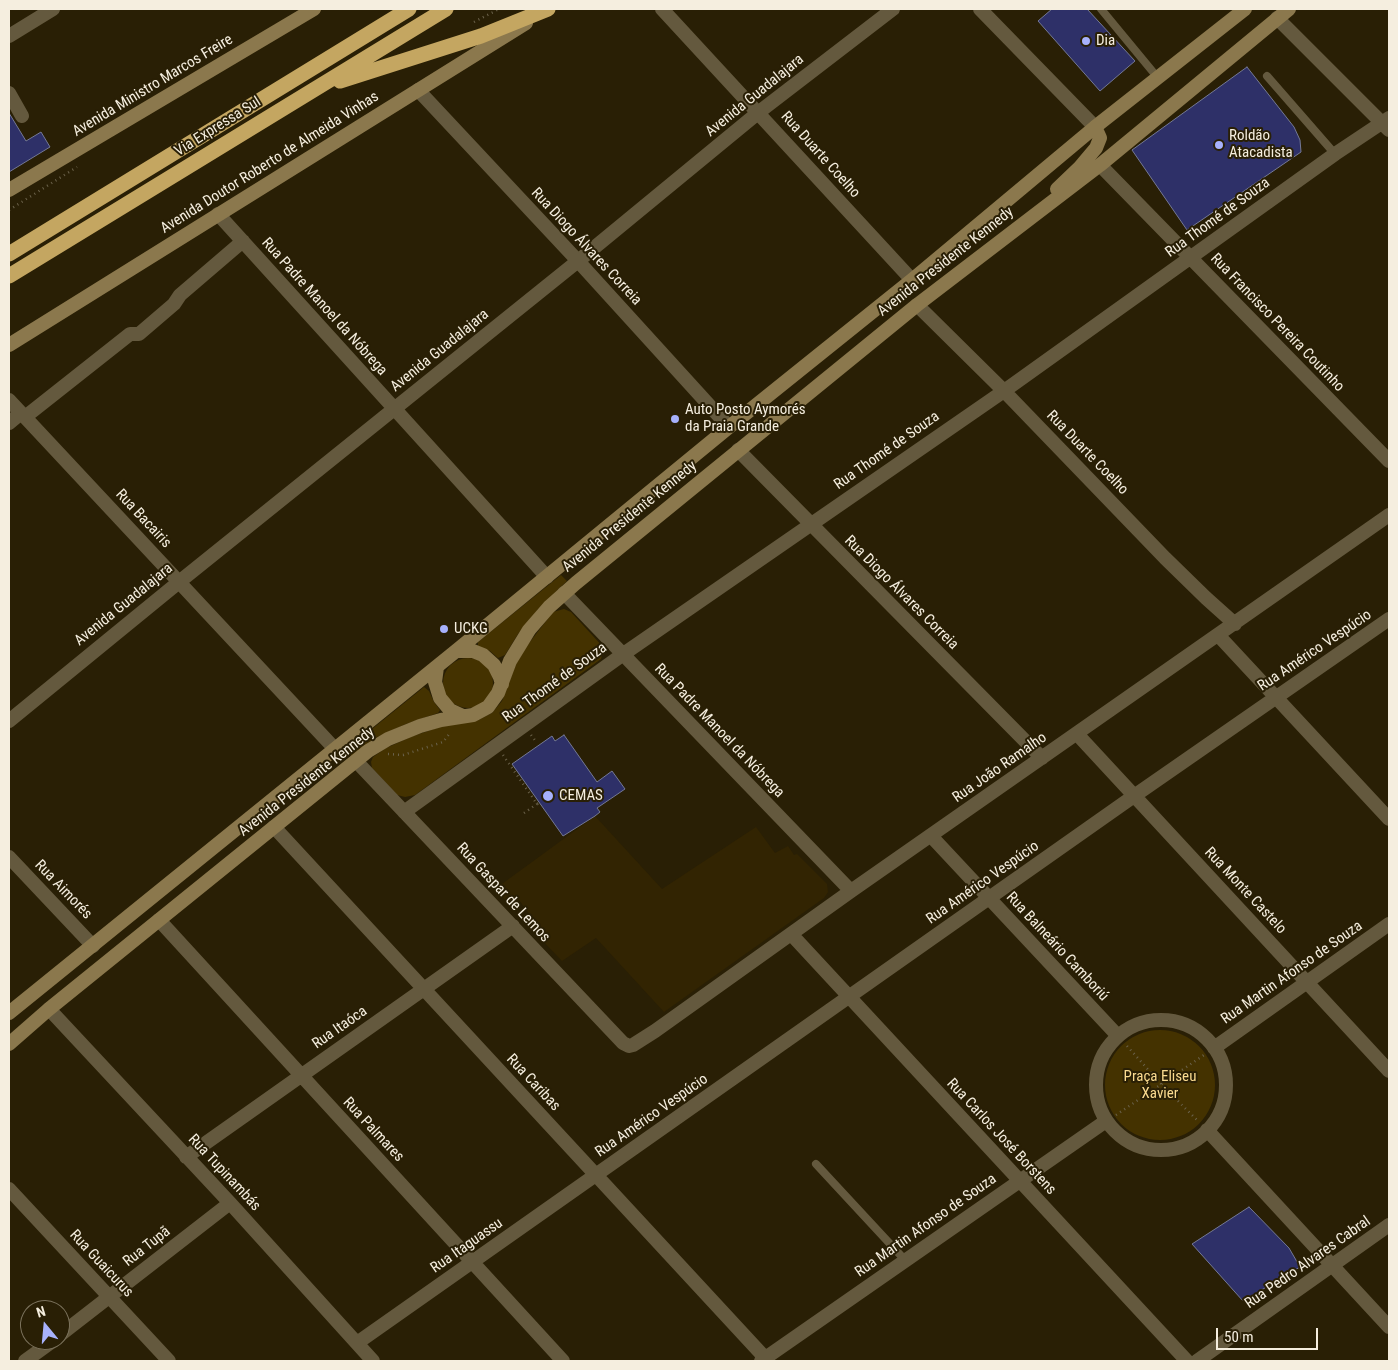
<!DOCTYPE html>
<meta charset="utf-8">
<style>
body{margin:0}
#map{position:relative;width:1398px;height:1370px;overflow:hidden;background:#291f05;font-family:"Roboto Condensed",sans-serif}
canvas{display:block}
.frame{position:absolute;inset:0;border:10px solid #f5eedf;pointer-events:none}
.north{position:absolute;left:20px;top:1300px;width:50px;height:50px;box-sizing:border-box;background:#291f05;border:1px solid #7b725c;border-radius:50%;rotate:343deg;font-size:14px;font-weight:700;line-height:20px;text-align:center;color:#f5eedf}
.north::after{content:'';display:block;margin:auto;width:18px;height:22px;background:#a7b1fc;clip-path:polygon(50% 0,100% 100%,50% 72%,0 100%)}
.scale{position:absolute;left:1216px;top:1328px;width:102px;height:22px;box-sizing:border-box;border:2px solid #f5eedf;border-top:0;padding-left:6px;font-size:15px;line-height:18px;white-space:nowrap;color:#f5eedf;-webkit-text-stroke:4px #291f05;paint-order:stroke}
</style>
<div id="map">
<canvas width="1398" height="1370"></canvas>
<div class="frame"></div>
<div class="north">N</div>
<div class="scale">50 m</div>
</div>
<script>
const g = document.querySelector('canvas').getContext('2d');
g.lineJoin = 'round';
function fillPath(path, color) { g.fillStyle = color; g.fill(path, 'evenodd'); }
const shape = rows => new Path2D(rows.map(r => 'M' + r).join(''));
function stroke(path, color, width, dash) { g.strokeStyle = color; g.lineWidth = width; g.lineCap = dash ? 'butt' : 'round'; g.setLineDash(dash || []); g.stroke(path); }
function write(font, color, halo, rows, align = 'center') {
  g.font = font + ' "Roboto Condensed",sans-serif'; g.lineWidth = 4; g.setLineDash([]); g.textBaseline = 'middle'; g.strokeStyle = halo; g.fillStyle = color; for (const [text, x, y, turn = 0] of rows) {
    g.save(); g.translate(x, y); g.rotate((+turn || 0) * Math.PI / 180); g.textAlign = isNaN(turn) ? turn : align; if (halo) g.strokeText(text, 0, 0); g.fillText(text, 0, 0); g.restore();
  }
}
fillPath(shape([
 [595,816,662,889,756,827,775,853,788,846,794,855,797,854,827,884,828,892,824,898,664,1012,596,938,562,961,537,935,537,932,540,929,519,900,510,905,495,889]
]), '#322402');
fillPath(shape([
 [561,575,567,581,539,608,518,634,505,655,498,658,490,651,478,646,478,642],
 [564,609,571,612,604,648,601,659,415,795,405,797,397,795,372,768,371,762,373,757,386,748,413,736,443,726,478,720,492,713,502,701,516,664,526,647,553,612],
 '443 683a25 25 0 1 1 50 0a25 25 0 1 1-50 0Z',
 [424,687,429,691,434,702,440,710,438,713,406,724,386,733,373,739,351,756,346,750],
 '1105 1085a55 55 0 1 1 110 0a55 55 0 1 1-110 0Z'
]), '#443200');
const building = shape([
 [1052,9,1087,9,1135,61,1100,91,1038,21,1052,9],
 [1247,67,1294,127,1300,140,1301,152,1187,230,1132,150,1247,67],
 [9,113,26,141,41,132,50,147,9,172,9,113],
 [564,735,597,782,612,771,625,789,597,808,600,812,595,816,563,836,512,764,552,736,555,741,564,735],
 [1249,1207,1289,1248,1300,1267,1243,1301,1192,1244,1249,1207]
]);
fillPath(building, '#2e3068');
stroke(building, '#747995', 1);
stroke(shape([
 [474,22,499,9],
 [9,210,77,167],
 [531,735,537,743],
 [388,754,403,755,443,742,450,733],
 [503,755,537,804,539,803],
 [524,813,537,804],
 [1127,1046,1162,1085,1199,1122],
 [1116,1115,1204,1055]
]), '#6b624b', 2.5, [1, 4]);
stroke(shape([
 [1101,9,1158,78],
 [1267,76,1335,154],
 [816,1164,905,1260]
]), '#64593e', 8);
stroke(shape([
 [662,9,912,280],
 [980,9,1095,127],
 [1277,18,1389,130],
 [9,36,53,9],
 [418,90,578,261,729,427],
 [9,93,22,116],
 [1100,165,1389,461],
 [218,214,547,577],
 [917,305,1004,391,1165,558,1206,598,1235,624],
 [9,400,335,749],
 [25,417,130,334,139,334,174,304,180,295,243,241],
 [9,423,21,413],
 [738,450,1042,758],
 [564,593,851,891],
 [1218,635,1389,819],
 [9,721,179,582,578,261,759,112,893,9],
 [1077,734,1389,1071],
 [356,761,623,1043,629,1046,633,1045,655,1031,851,891,1389,515],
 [404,812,622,655,1004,391,1335,154,1389,118],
 [274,827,768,1361],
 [931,836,1118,1036],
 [9,857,93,946],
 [159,920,563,1361],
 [791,934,1187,1361],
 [49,1009,230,1203,373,1361],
 '1096 1085a65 65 0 1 1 130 0a65 65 0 1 1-130 0Z',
 [1214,1048,1389,924],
 [1207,1130,1389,1327],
 [186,1157,513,926],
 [9,1189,169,1361],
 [60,1335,230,1203],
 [357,1343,1134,796,1389,619],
 [25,1361,54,1340],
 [761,1361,1106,1121],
 [1197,1361,1389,1225]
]), '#64593e', 14);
stroke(shape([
 [1057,189,1080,167,1096,148,1100,138,1095,127],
 [9,190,314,9],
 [9,345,526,23],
 [456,651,473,651,483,655,494,665,500,677,502,684],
 [437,667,435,682,440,698,450,710,463,716],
 [9,1013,456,651,729,427,912,280,1095,127,1245,9],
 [9,1044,49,1009,368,751,388,739,420,726,441,720,473,715,488,707,498,693,510,661,529,630,549,607,576,583,917,305,1100,165,1289,9]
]), '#8b784d', 14);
stroke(shape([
 [340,81,481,36,548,9],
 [9,254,409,9],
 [9,276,446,9]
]), '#c4a661', 15);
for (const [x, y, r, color] of [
 [1086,41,5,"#a7b1fc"],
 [1219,145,5,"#a7b1fc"],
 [675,419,5,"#a7b1fc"],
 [444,629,5,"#a7b1fc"],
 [548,796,6,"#a7b1fc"]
]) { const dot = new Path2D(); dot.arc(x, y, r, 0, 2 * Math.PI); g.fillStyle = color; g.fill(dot); stroke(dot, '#291f05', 2); }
write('15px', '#f5eedf', '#291f05', [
 ["Dia",1096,41],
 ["Roldão",1229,136],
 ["Atacadista",1229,153],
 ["Auto Posto Aymorés",685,410],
 ["da Praia Grande",685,427],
 ["UCKG",454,629],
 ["CEMAS",559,796]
], 'left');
write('15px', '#f5eedf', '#291f05', [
 ["Avenida Ministro Marcos Freire",153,86,-31],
 ["Avenida Guadalajara",755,96,-39],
 ["Via Expressa Sul",218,127,-32],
 ["Rua Duarte Coelho",820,155,48],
 ["Avenida Doutor Roberto de Almeida Vinhas",270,163,-32],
 ["Rua Thomé de Souza",1218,218,-36],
 ["Rua Diogo Álvares Correia",586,247,47],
 ["Avenida Presidente Kennedy",946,262,-38],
 ["Rua Padre Manoel da Nóbrega",324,307,48],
 ["Rua Francisco Pereira Coutinho",1277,323,46],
 ["Avenida Guadalajara",440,351,-39],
 ["Rua Thomé de Souza",887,451,-35],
 ["Rua Duarte Coelho",1087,453,46],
 ["Avenida Presidente Kennedy",630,517,-39],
 ["Rua Bacairis",143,519,47],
 ["Rua Diogo Álvares Correia",901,593,45],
 ["Avenida Guadalajara",124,605,-39],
 ["Rua Américo Vespúcio",1315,651,-34],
 ["Rua Thomé de Souza",555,683,-36],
 ["Rua Padre Manoel da Nóbrega",719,731,46],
 ["Rua João Ramalho",1000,768,-35],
 ["Avenida Presidente Kennedy",307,782,-38],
 ["Rua Américo Vespúcio",983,883,-35],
 ["Rua Aimorés",63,890,46],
 ["Rua Monte Castelo",1245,891,47],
 ["Rua Gaspar de Lemos",503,893,47],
 ["Rua Balneário Camboriú",1057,947,47],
 ["Rua Martin Afonso de Souza",1292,973,-35],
 ["Rua Itaóca",340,1028,-35],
 ["Rua Caribas",533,1083,47],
 ["Rua Américo Vespúcio",652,1116,-35],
 ["Rua Palmares",373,1130,47],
 ["Rua Carlos José Borstens",1001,1137,47],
 ["Rua Tupinambás",224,1173,47],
 ["Rua Martin Afonso de Souza",926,1226,-35],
 ["Rua Itaguassu",467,1246,-35],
 ["Rua Tupã",147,1247,-38],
 ["Rua Pedro Alvares Cabral",1308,1263,-35],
 ["Rua Guaicurus",101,1264,47]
]);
write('15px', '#fbdb90', '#291f05', [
 ["Praça Eliseu",1160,1077],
 ["Xavier",1160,1094]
]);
</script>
